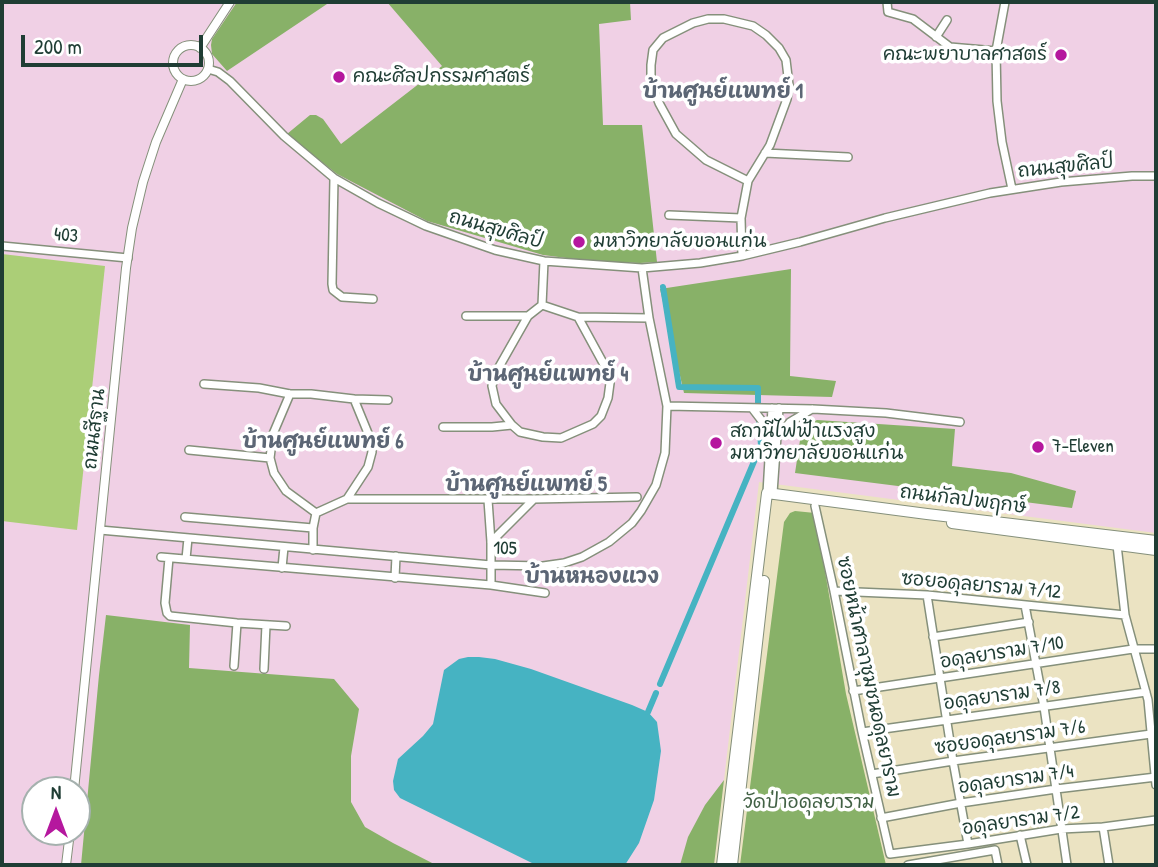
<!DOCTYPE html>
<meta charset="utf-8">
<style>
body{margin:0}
#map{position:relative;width:1158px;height:867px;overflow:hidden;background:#ebe3c2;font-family:"Patrick Hand",sans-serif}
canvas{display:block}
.frame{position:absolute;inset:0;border:4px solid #1f3d34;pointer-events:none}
.north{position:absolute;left:21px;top:776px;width:70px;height:70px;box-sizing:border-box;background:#fff;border:2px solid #a5b1ae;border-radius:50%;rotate:0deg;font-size:19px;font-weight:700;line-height:28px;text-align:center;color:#1f3d34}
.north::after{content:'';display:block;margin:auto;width:24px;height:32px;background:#b5179e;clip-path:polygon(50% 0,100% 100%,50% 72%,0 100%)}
.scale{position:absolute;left:21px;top:35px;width:182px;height:32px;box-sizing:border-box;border:4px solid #1f3d34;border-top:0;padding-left:9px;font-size:21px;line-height:24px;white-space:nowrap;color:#1f3d34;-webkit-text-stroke:5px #fff;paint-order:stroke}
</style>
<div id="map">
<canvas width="1158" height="867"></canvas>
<div class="frame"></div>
<div class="north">N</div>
<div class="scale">200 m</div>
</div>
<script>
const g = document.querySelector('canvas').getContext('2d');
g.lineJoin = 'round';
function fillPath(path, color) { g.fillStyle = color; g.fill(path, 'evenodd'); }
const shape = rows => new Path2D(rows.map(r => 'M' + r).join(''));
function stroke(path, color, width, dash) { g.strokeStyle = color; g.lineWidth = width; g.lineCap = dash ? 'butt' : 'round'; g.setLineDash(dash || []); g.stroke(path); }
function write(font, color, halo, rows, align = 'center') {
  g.font = font + ' "Patrick Hand","Playpen Sans Thai",sans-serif'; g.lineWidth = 7; g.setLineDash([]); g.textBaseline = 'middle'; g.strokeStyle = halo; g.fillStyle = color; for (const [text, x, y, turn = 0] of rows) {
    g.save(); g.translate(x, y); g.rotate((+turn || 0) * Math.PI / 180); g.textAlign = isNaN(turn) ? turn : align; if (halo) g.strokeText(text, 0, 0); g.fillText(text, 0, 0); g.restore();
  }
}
fillPath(shape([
 [2,2,1156,2,1156,533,759,482,714,865,2,865],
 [35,790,77,790,77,832,35,832]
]), '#f0d0e5');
fillPath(shape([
 [2,254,105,266,77,530,2,521]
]), '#abce77');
fillPath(shape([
 [237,2,330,2,227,71,212,54,211,45,212,39],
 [387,2,630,2,631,20,599,24,603,125,642,125,657,262,640,263,590,261,543,255,427,221,337,174,287,134,310,115,316,115,323,119,341,144,442,66],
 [791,269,790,376,836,381,832,397,684,393,660,289],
 [817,420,955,429,952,466,1011,473,1076,491,1072,508,795,473,802,427],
 [795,511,815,513,846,694,886,865,740,865,784,522,790,513],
 [106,615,190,625,189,668,334,679,359,709,351,756,351,802,365,827,393,843,436,865,81,865,99,675],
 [724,780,714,865,680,865,688,837,705,805]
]), '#88b168');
fillPath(shape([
 [468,657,479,657,495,659,531,669,632,705,648,712,657,722,661,751,654,800,639,843,625,865,536,865,400,798,394,790,393,781,398,759,423,736,433,724,444,670,459,659]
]), '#46b3c2');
stroke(shape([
 [663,287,679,387,758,388,758,403],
 [660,684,761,445,759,422],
 [648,712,656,693]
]), '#46b3c2', 6);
const minor = shape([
 [887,2,888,12,913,19,950,47,996,51],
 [1005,2,996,51,997,101,1002,142,1012,189],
 [936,37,947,20],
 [208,69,218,72,230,81,284,136,334,178,378,203,426,226,495,250,544,261,642,268,700,263,742,256,800,242,885,218,990,193,1061,182,1132,176,1156,176],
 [765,153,848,157],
 [334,178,332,284,333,290,342,297,373,299],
 [669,215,741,218],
 [2,246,128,258],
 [742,256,741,218,748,181,770,145,787,99,789,85,786,60,779,48,766,35,753,26,724,19,708,19,693,23,663,38,653,50,651,65,651,83,659,103,676,134,706,160,748,181],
 [542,305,544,261],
 [466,316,528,316],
 [578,317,649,318],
 [204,384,259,388,290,394],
 [290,394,311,394,354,399,370,438,372,452,368,467,347,499,316,513,286,491,274,473,270,458,273,434,290,394],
 [354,399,388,400],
 [667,406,813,409,886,413,960,422],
 [752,408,762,421,768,432],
 [443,427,492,427,512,425,520,432,543,437,561,438,593,424,601,416,608,398,610,383,608,372,578,317,542,305,528,316,495,374,492,386,496,404,512,425],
 [776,439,790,422,812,409],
 [189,450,270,458],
 [767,493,772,408],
 [773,493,779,408],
 [347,499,534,499,637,497],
 [488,500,491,542,491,585],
 [815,506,834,591,862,732,890,854,968,844,1061,829,1103,827,1156,820],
 [185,517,313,528],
 [100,530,491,565,543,566,564,563,582,557,609,542,632,523,641,511,656,485,665,453,667,406,649,318,642,268],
 [491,542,534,499],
 [1117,545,1125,615,1148,700,1156,785],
 [313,550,313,528,316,513],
 [161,557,491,585,545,593],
 [169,558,165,603,167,613,170,616,237,623,286,626],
 [186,559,188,538],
 [282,568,284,547],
 [395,578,396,556],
 [834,591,927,595,1125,615],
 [927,595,953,761,968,844],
 [1025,605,1044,707,1067,865],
 [933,637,1029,622],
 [234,666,237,623],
 [264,669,266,625],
 [853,691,1133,649,1156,649],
 [862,732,1146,692],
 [872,774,953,761,1151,734],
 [881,818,961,803,1056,789,1156,777],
 [1103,827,1109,865],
 [1020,835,1027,865],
 [908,865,995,850,998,865]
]);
const tertiary = shape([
 '173 63a18 18 0 1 1 36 0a18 18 0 1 1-36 0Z',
 [200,48,230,2],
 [74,790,126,268,132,228,143,182,156,142,183,79],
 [66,865,70,832]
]);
const secondary = shape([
 [952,523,1156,550],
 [722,865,767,493,927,514,1156,541],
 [732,865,764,581]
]);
stroke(minor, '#85907b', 10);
stroke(tertiary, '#85907b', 10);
stroke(secondary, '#85907b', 12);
stroke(minor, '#fff', 7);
stroke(tertiary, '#fff', 8);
stroke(secondary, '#fff', 10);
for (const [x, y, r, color] of [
 [1061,55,7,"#b5179e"],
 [339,77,7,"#b5179e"],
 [579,242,7,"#b5179e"],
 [716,443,7,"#b5179e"],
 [1038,447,7,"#b5179e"]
]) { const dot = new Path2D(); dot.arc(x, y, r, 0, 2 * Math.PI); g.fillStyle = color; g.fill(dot); stroke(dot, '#fff', 2.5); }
write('19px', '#1f3d34', '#fff', [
 ["คณะพยาบาลศาสตร์",1047,55,"right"],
 ["คณะศิลปกรรมศาสตร์",353,77],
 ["มหาวิทยาลัยขอนแก่น",593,242],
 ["สถานีไฟฟ้าแรงสูง",730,432],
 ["มหาวิทยาลัยขอนแก่น",730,454],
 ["7-Eleven",1052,447]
], 'left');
write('19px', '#1f3d34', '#fff', [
 ["ถนนสุขศิลป์",1066,167,-6],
 ["ถนนสุขศิลป์",496,230,16],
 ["403",66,236,5],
 ["ถนนสีฐาน",95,429,-84],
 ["ถนนกัลปพฤกษ์",963,500,7],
 ["105",505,549,2],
 ["ซอยอดุลยาราม 7/12",981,586,5],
 ["อดุลยาราม 7/10",1002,653,-9],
 ["ซอยหน้าศาลาชุมชนอดุลยาราม",868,677,78],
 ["อดุลยาราม 7/8",1002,696,-8],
 ["ซอยอดุลยาราม 7/6",1010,738,-8],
 ["อดุลยาราม 7/4",1016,780,-8],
 ["อดุลยาราม 7/2",1021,821,-8]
]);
write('19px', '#426145', '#fff', [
 ["วัดป่าอดุลยาราม",809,803]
]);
write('bold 21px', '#5c6675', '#fff', [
 ["บ้านศูนย์แพทย์ 1",723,92],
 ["บ้านศูนย์แพทย์ 4",548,375],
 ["บ้านศูนย์แพทย์ 6",323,442],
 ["บ้านศูนย์แพทย์ 5",526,485],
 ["บ้านหนองแวง",592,577]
]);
</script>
